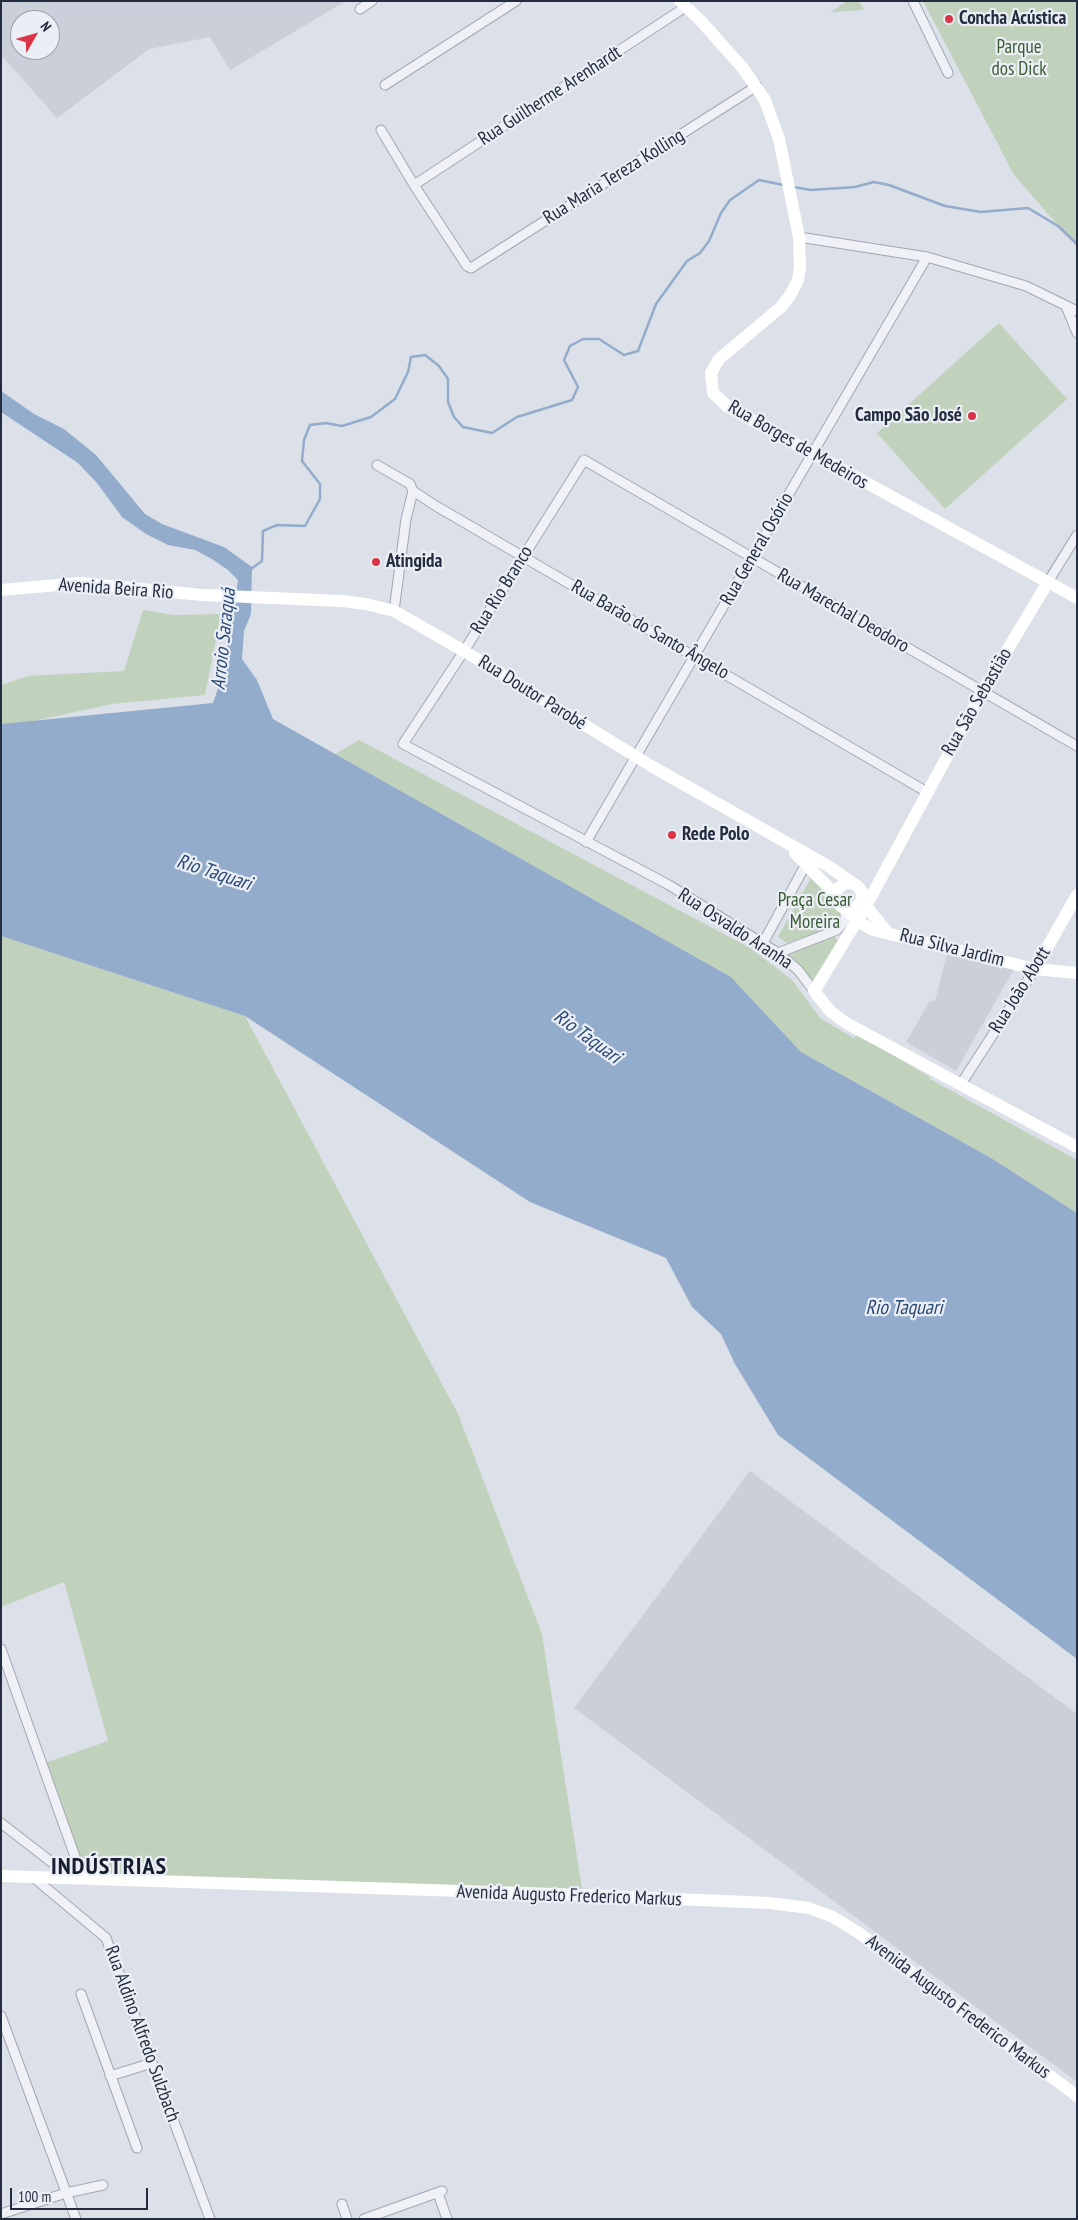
<!DOCTYPE html>
<meta charset="utf-8">
<style>
body{margin:0}
#map{position:relative;width:1078px;height:2220px;overflow:hidden;background:#dce0e8;font-family:"PT Sans Narrow",sans-serif}
canvas{display:block}
.frame{position:absolute;inset:0;border:2px solid #242d3f;pointer-events:none}
.north{position:absolute;left:10px;top:10px;width:50px;height:50px;box-sizing:border-box;background:#ebeff5;border:1px solid #9ba1ac;border-radius:50%;rotate:52deg;font-size:14px;font-weight:700;line-height:20px;text-align:center;color:#242d3f}
.north::after{content:'';display:block;margin:auto;width:18px;height:22px;background:#d93447;clip-path:polygon(50% 0,100% 100%,50% 72%,0 100%)}
.scale{position:absolute;left:10px;top:2188px;width:138px;height:22px;box-sizing:border-box;border:2px solid #242d3f;border-top:0;padding-left:6px;font-size:15px;line-height:18px;white-space:nowrap;color:#242d3f;-webkit-text-stroke:4px #ebeff5;paint-order:stroke}
</style>
<div id="map">
<canvas width="1078" height="2220"></canvas>
<div class="frame"></div>
<div class="north">N</div>
<div class="scale">100 m</div>
</div>
<script>
const g = document.querySelector('canvas').getContext('2d');
g.lineJoin = 'round';
function fillPath(path, color) { g.fillStyle = color; g.fill(path, 'evenodd'); }
const shape = rows => new Path2D(rows.map(r => 'M' + r).join(''));
function stroke(path, color, width, dash) { g.strokeStyle = color; g.lineWidth = width; g.lineCap = dash ? 'butt' : 'round'; g.setLineDash(dash || []); g.stroke(path); }
function write(font, color, halo, rows, align = 'center') {
  g.font = font + ' "PT Sans Narrow",sans-serif'; g.lineWidth = 4.5; g.setLineDash([]); g.textBaseline = 'middle'; g.strokeStyle = halo; g.fillStyle = color; for (const [text, x, y, turn = 0] of rows) {
    g.save(); g.translate(x, y); g.rotate((+turn || 0) * Math.PI / 180); g.textAlign = isNaN(turn) ? turn : align; if (halo) g.strokeText(text, 0, 0); g.fillText(text, 0, 0); g.restore();
  }
}
fillPath(shape([
 [1,1,346,1,230,70,210,37,149,49,57,118,1,55],
 [20,20,50,20,50,50,20,50],
 [947,953,1014,969,956,1071,906,1042,930,1001,935,1001],
 [750,1471,1077,1714,1077,2082,574,1708]
]), '#cacfda');
fillPath(shape([
 [847,1,859,1,864,10,831,12],
 [923,1,1077,1,1077,247,1014,175],
 [999,323,1067,399,945,509,877,433],
 [143,610,173,615,221,614,205,695,112,704,1,728,1,685,28,676,124,671],
 [359,740,750,948,792,980,821,1019,854,1038,857,1034,930,1077,930,1079,1077,1160,1077,1213,991,1158,801,1052,731,977,335,754],
 [812,876,845,916,840,925,787,943,778,937],
 [1,936,245,1016,458,1414,542,1634,583,1895,83,1879,42,1764,108,1741,64,1582,1,1607],
 [834,937,839,941,815,985,801,966,787,954]
]), '#c1d2bc');
fillPath(shape([
 [1,391,34,414,64,429,96,455,145,514,162,524,224,547,252,567,251,614,244,631,242,659,257,680,273,719,731,977,801,1052,991,1158,1077,1213,1077,1659,778,1435,735,1364,721,1334,692,1307,666,1258,530,1202,245,1016,1,936,1,724,213,703,222,677,238,580,228,570,212,559,195,550,168,545,146,534,122,517,97,483,78,463,1,412]
]), '#93accb');
stroke(shape([
 [794,187,811,190,855,187,874,182,889,185,945,206,981,212,1028,208,1058,226,1077,244],
 [251,569,262,561,263,531,277,525,305,526,320,499,320,484,302,461,304,440,310,425,326,423,342,426,371,417,395,399,408,372,411,357,425,355,439,366,448,379,448,402,454,417,463,427,492,433,517,417,572,400,578,387,564,360,570,346,583,339,599,339,624,355,638,351,656,304,687,261,700,253,709,241,721,213,730,200,759,180,783,185]
]), '#93accb', 2.5);
const street = shape([
 [913,1,948,73],
 [360,9,372,1],
 [385,85,516,1],
 [381,130,414,185,467,266,471,268,757,86],
 [414,185,687,6],
 [799,237,927,257,1026,286,1077,311],
 [1066,306,1077,333],
 [377,465,410,484,413,491,436,506,927,792],
 [1048,582,1077,535],
 [394,611,406,519,413,491],
 [586,842,927,257],
 [763,943,806,864],
 [778,953,837,930,845,921,845,908],
 [814,991,798,970,778,953,669,885,403,744,464,651,584,460,1077,746],
 [961,1084,1035,969],
 [1,1649,83,1879],
 [1,1823,72,1878],
 [33,1877,106,1938,210,2219],
 [81,1994,137,2148],
 [1,2016,76,2219],
 [110,2076,152,2063],
 [438,2193,447,2219],
 [342,2204,347,2219],
 [1,2214,66,2193,103,2185],
 [364,2219,442,2191]
]);
stroke(street, '#a1a7b2', 11);
stroke(street, '#eff1f6', 9);
stroke(shape([
 [680,1,700,20,742,67,765,100,779,139,799,237,800,268,798,280,791,294,781,307,719,359,711,373,713,393,728,407,1077,598],
 [1048,582,982,692,866,906,814,991,831,1012,846,1023,1077,1147],
 [1,590,80,583,202,595,342,601,366,604,394,611,464,651,653,767,828,866,854,884],
 [795,853,836,895],
 '836 896a13 13 0 1 1 26 0a13 13 0 1 1-26 0Z',
 [862,901,887,932],
 [847,909,857,921,873,930,1035,969,1077,973],
 [1035,969,1077,895],
 [1,1876,583,1895,769,1903,809,1908,833,1917,859,1933,1077,2096]
]), '#fff', 12);
for (const [x, y, r, color] of [
 [949,19,5,"#d93447"],
 [972,416,5,"#d93447"],
 [376,562,5,"#d93447"],
 [672,835,5,"#d93447"]
]) { const dot = new Path2D(); dot.arc(x, y, r, 0, 2 * Math.PI); g.fillStyle = color; g.fill(dot); stroke(dot, '#ebeff5', 2); }
write('bold 19px', '#242d3f', '#ebeff5', [
 ["Concha Acústica",959,19],
 ["Campo São José",962,416,"right"],
 ["Atingida",386,562],
 ["Rede Polo",682,835]
], 'left');
write('19px', '#375c31', '#ebeff5', [
 ["Parque",1019,48],
 ["dos Dick",1019,70],
 ["Praça Cesar",815,901],
 ["Moreira",815,923]
]);
write('19px', '#242d3f', '#ebeff5', [
 ["Rua Guilherme Arenhardt",550,96,-33],
 ["Rua Maria Tereza Kolling",614,177,-32],
 ["Rua Borges de Medeiros",798,445,30],
 ["Rua General Osório",757,549,-60],
 ["Avenida Beira Rio",116,589,4],
 ["Rua Rio Branco",502,590,-58],
 ["Rua Marechal Deodoro",843,611,30],
 ["Rua Barão do Santo Ângelo",650,630,30],
 ["Rua Doutor Parobé",532,693,32],
 ["Rua São Sebastião",977,702,-60],
 ["Rua Osvaldo Aranha",735,929,33],
 ["Rua Silva Jardim",952,948,14],
 ["Rua João Abott",1020,990,-58],
 ["Avenida Augusto Frederico Markus",569,1896,2],
 ["Avenida Augusto Frederico Markus",958,2007,37],
 ["Rua Aldino Alfredo Sulzbach",142,2034,70]
]);
write('italic 20px', '#2b4a76', '#ebeff5', [
 ["Arroio Saraquá",224,639,-84],
 ["Rio Taquari",214,873,18],
 ["Rio Taquari",587,1037,36],
 ["Rio Taquari",904,1308]
]);
g.letterSpacing = '1px';
write('bold 24px', '#171e2f', '#ebeff5', [
 ["INDÚSTRIAS",109,1867]
]);
g.letterSpacing = '0px';
</script>
